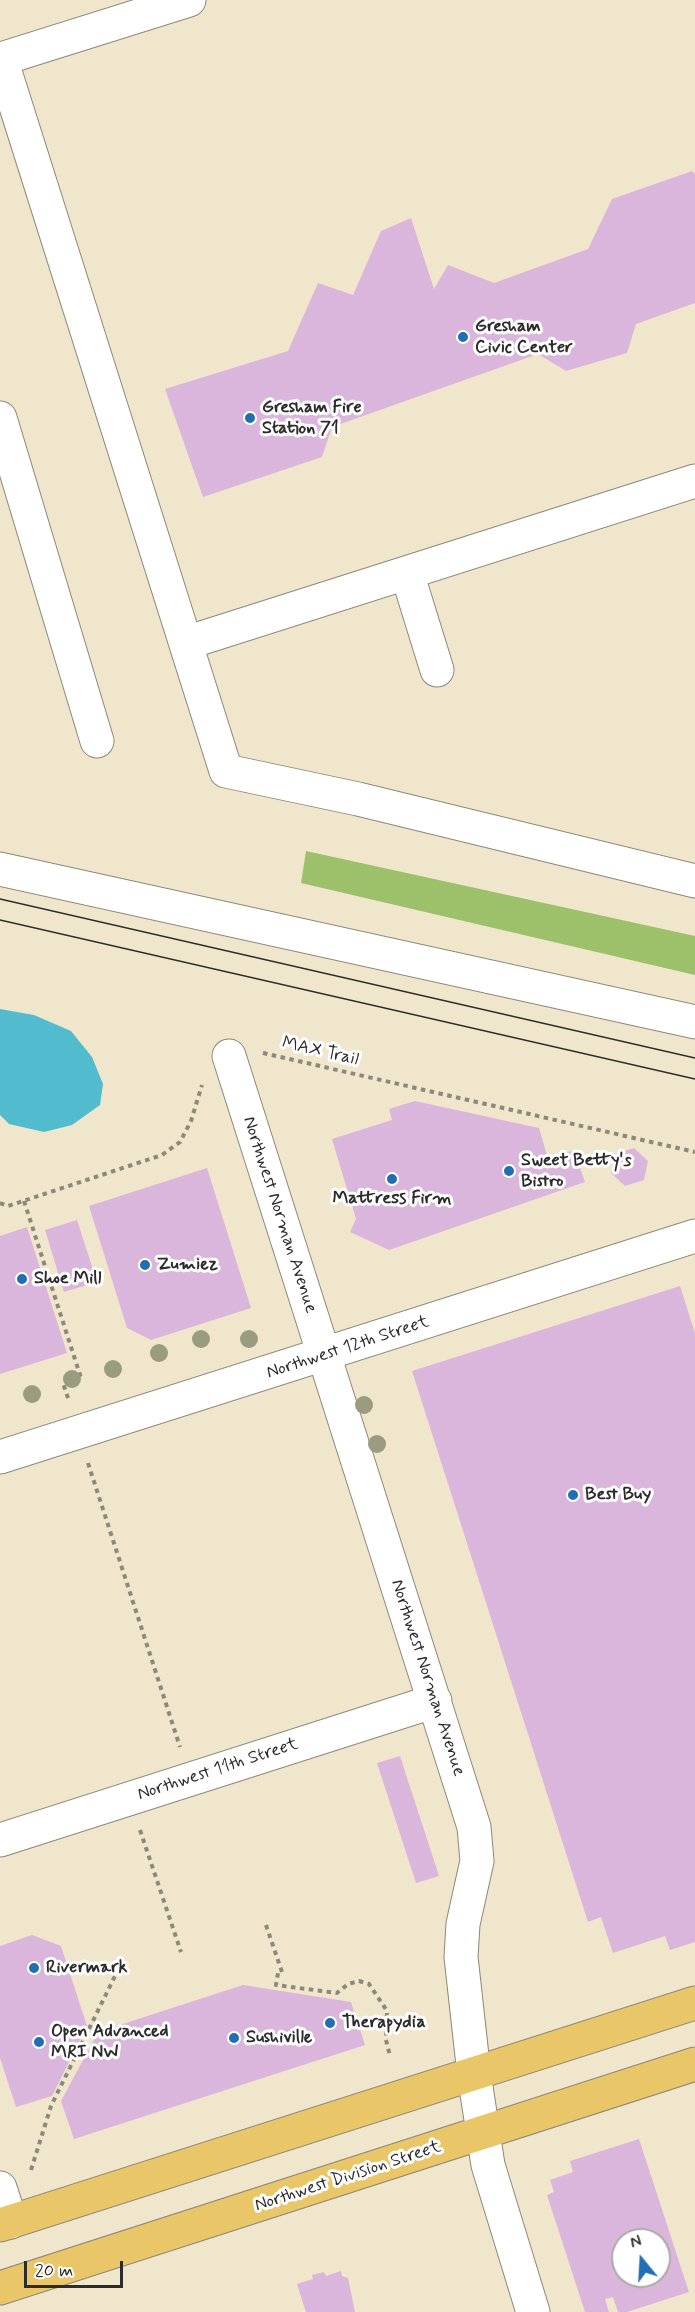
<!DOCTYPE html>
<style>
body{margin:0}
#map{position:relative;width:695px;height:2312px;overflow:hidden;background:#efe6cb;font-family:Mynerve,sans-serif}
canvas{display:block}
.north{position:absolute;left:611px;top:2228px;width:60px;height:60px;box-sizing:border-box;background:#fff;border:2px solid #aaa;border-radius:50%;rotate:342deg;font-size:16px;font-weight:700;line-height:24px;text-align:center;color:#2b2b2b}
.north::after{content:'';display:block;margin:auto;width:21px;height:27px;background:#1f6fb2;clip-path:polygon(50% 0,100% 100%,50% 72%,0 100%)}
.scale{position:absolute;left:24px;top:2261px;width:99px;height:27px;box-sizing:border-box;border:3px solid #2b2b2b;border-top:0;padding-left:8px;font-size:18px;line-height:21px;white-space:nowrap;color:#2b2b2b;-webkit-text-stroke:4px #fff;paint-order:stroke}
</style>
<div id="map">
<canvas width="695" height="2312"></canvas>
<div class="north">N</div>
<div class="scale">20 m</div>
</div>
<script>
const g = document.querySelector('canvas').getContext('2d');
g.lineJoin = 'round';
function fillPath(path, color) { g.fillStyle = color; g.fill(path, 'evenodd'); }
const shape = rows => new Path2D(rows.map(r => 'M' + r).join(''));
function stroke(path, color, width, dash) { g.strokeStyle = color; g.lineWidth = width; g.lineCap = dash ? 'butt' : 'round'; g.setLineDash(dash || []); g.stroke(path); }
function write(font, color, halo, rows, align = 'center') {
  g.font = font + ' Mynerve,sans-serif'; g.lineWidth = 6; g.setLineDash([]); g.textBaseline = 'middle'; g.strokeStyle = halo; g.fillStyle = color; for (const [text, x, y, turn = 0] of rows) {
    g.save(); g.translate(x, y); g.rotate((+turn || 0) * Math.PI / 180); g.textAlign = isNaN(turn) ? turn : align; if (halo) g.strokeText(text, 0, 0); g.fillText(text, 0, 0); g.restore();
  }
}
fillPath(shape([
 [306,851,695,936,695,975,301,883]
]), '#9dc06a');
fillPath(shape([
 [0,1009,34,1015,71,1031,92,1057,103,1084,100,1105,72,1125,44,1132,9,1124,0,1115]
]), '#52bcce');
fillPath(shape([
 [692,171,695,174,695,303,636,324,627,353,566,371,538,354,332,427,322,457,203,497,165,389,288,351,318,283,353,295,381,231,411,218,434,289,448,265,494,283,588,249,612,199],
 [415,1101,539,1128,548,1159,574,1150,585,1182,389,1250,350,1232,356,1219,332,1139,392,1120,389,1109],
 [634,1148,648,1161,644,1180,625,1186,611,1173,615,1154],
 [207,1168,251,1308,151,1340,127,1328,89,1206],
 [77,1220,97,1282,64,1292,45,1230],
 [27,1227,67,1353,0,1374,0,1236],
 [680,1286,695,1333,695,1942,670,1950,665,1936,613,1953,601,1917,588,1922,412,1371],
 [400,1756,439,1876,416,1883,377,1763],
 [32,1935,61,1946,87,2026,52,2096,16,2107,0,2058,0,1946],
 [243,1985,351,2002,365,2045,74,2139,61,2101,98,2032],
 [639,2139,689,2292,627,2312,618,2312,613,2297,605,2299,609,2312,585,2312,547,2195,554,2192,550,2180,573,2172,570,2161],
 [623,2240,659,2240,659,2276,623,2276],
 [341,2271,342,2276,348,2278,355,2312,306,2312,297,2284,313,2279,312,2275,324,2272,326,2276]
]), '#dbb6dc');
const minor = shape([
 [189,0,1,59,226,771,358,799,695,881],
 [0,418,97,741],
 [407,573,437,670],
 [186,643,695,481],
 [0,869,695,1022],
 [229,1056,474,1827,477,1861,463,1924,461,1957,474,2074,488,2165,533,2312],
 [0,1457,695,1236],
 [0,1840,435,1701],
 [0,2188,11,2222]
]);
const major = shape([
 [0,2225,695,2003],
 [0,2288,695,2064]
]);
stroke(minor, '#8d887b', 35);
stroke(major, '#8d887b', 35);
stroke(shape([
 [263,1053,695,1152],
 [24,1201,81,1378,63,1383,69,1401],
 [0,1203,8,1206,162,1155,180,1142,191,1121,202,1085],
 [88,1463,180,1747],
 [140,1830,181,1952],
 [266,1925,282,1972,278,1973,276,1985,337,1993,348,1984,359,1981,369,1984,387,2011,386,2040,390,2056],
 [31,2170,51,2106,116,1974]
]), '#8d887b', 4, [4.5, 4.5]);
stroke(minor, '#fff', 33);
stroke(major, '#e9c769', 33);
stroke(shape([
 [0,899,695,1058],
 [0,920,695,1079]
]), '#2b2b2b', 1.5);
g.fillStyle = '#999c7f';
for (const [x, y] of [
 [201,1339],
 [249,1339],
 [159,1353],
 [113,1369],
 [72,1379],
 [32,1394],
 [364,1405],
 [377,1444]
]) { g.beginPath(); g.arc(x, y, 9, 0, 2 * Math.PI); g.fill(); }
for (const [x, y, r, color] of [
 [463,337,6,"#1f6fb2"],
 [250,418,6,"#1f6fb2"],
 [509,1171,6,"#1f6fb2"],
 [392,1179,6,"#1f6fb2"],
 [145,1265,6,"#1f6fb2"],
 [22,1279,6,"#1f6fb2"],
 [573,1495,6,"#1f6fb2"],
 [34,1968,6,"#1f6fb2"],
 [330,2023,6,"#1f6fb2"],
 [234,2038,6,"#1f6fb2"],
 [39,2042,6,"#1f6fb2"]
]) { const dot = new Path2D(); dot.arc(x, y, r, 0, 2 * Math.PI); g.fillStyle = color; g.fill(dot); stroke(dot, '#fff', 2); }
write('bold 18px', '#2b2b2b', '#fff', [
 ["Gresham",475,327],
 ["Civic Center",475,348],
 ["Gresham Fire",262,408],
 ["Station 71",262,429],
 ["Sweet Betty's",521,1161],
 ["Bistro",521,1182],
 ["Mattress Firm",392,1199,"center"],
 ["Zumiez",157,1265],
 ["Shoe Mill",34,1279],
 ["Best Buy",585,1495],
 ["Rivermark",46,1968],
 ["Therapydia",342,2023],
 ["Open Advanced",51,2032],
 ["MRI NW",51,2053],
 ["Sushiville",246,2038]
], 'left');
write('18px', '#2b2b2b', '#fff', [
 ["MAX Trail",320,1052,13],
 ["Northwest Norman Avenue",279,1215,72],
 ["Northwest 12th Street",348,1348,-18],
 ["Northwest Norman Avenue",427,1678,72],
 ["Northwest 11th Street",218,1770,-18],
 ["Northwest Division Street",348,2177,-18]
]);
</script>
